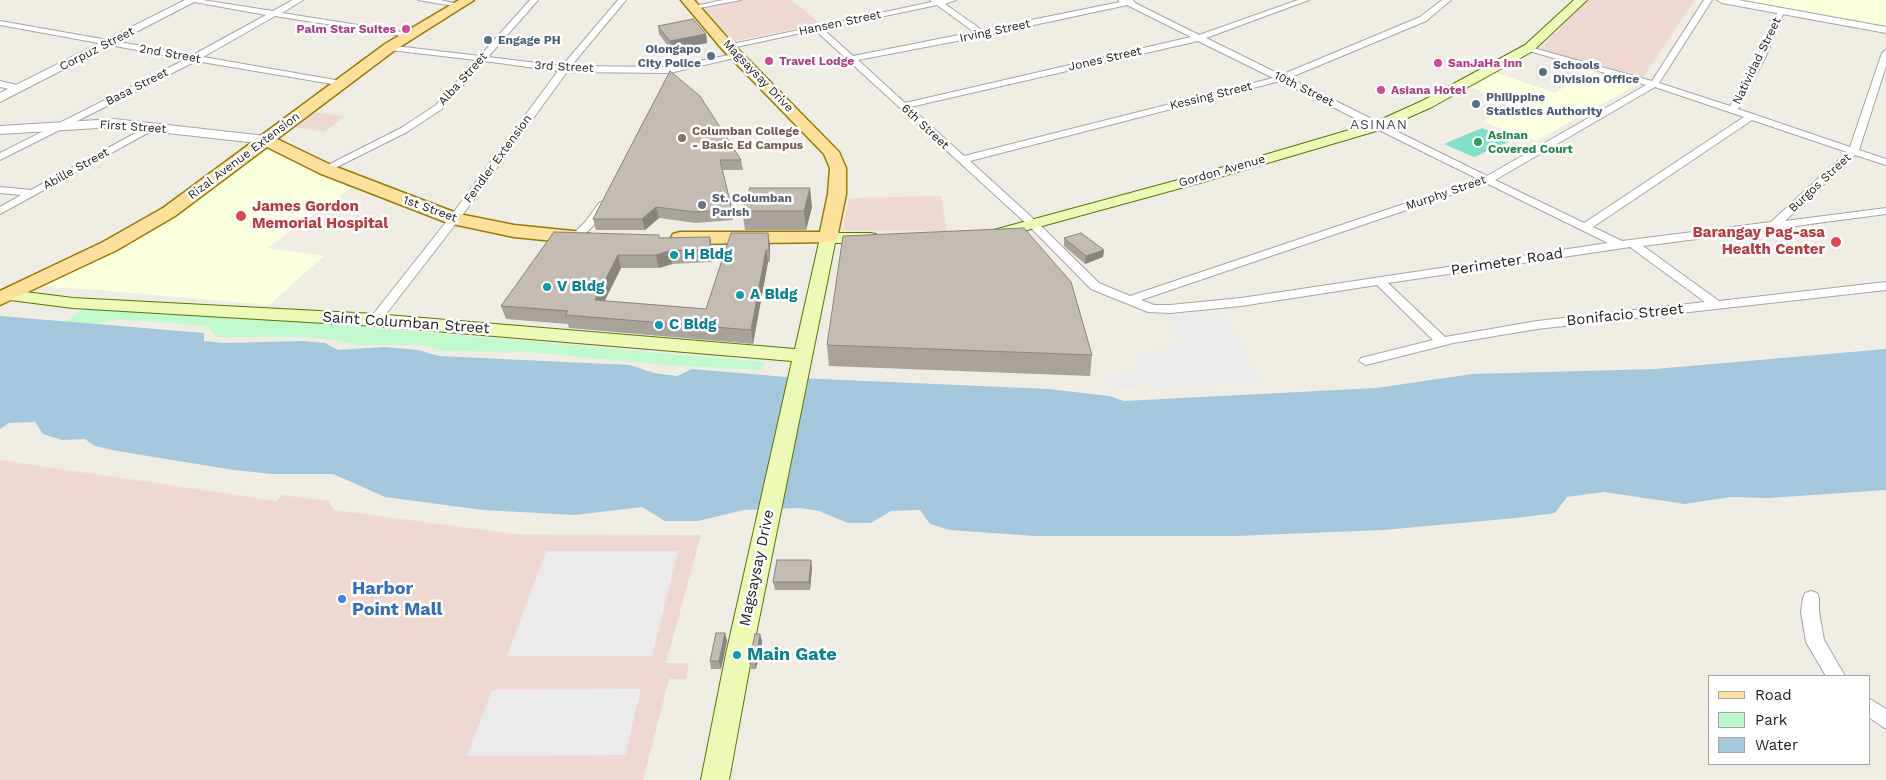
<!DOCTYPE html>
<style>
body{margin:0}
#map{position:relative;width:1886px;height:780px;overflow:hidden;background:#efede3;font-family:"Work Sans",sans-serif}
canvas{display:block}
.legend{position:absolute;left:1708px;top:675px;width:162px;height:90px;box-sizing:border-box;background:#fff;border:1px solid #a5a5a5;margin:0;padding:6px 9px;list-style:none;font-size:15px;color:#1e1e1e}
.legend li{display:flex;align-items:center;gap:10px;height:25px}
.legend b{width:25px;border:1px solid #a5a5a5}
</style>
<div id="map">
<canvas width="1886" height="780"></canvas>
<ul class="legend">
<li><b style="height:6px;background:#fde09a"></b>Road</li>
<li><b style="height:14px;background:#bffacc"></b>Park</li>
<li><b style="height:14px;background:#a3c8dd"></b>Water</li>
</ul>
</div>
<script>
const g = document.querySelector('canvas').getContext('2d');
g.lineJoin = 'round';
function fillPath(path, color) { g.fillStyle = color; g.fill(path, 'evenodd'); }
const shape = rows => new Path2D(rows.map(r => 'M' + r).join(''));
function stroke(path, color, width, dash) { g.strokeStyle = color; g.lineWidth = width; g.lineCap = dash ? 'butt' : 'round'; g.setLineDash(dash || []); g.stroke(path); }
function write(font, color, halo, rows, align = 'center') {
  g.font = font + ' "Work Sans",sans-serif'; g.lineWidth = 5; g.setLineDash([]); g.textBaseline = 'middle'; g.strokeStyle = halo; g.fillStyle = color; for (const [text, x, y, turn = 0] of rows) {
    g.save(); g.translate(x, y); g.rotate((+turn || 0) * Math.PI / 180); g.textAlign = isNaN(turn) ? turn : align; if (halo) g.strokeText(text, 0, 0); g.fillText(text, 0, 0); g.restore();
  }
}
fillPath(shape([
 [746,0,791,0,821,24,734,41,703,8],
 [1587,0,1695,0,1643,77,1540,49],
 [312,112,345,116,324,132,293,127],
 [941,196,947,231,842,230,849,198],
 [0,460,277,501,281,495,329,501,334,510,514,534,701,535,666,663,689,663,686,679,669,679,643,780,0,780]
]), '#f0d8d2');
fillPath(shape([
 [1742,0,1886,0,1886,25],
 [1589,71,1636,85,1536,141,1483,122,1514,104,1471,87,1497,73,1555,93],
 [264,148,351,188,267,248,324,256,269,305,98,290,32,286]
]), '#faffdc');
fillPath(shape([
 [90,305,375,328,765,362,761,370,665,365,528,352,444,351,424,345,357,345,337,340,301,337,217,337,206,326,118,319,88,326,67,321]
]), '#bffacc');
fillPath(shape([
 [1482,128,1511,141,1474,157,1444,144]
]), '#80dfc8');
fillPath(shape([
 [1221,313,1262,383,1123,388,1104,380,1141,370,1135,356,1185,343,1164,318],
 [546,551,678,551,652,656,507,656],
 [641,689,625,755,467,756,492,690]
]), '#eaeaea');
fillPath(shape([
 [0,316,204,333,204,341,224,343,304,341,325,343,338,350,384,347,418,350,439,356,630,365,654,373,677,376,692,369,798,378,1049,389,1109,396,1124,401,1376,388,1472,374,1655,369,1886,349,1886,490,1769,498,1730,497,1685,504,1604,492,1567,497,1555,513,1516,518,1383,530,1235,536,1035,536,950,530,930,524,920,510,891,511,871,523,848,523,819,511,800,508,744,510,698,521,665,521,642,507,575,515,483,510,385,497,333,474,272,474,234,470,117,451,95,446,85,439,62,440,43,434,35,422,9,423,0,429]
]), '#a3c8dd');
const minor = shape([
 [183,0,202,0,273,11,293,0,303,0,282,13,408,33,412,35,408,37,275,16,203,57,341,81,346,84,344,86,196,61,0,160,0,153,186,59,0,25,0,21,193,55,266,15,183,0],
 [418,0,440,0,464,5,460,7,418,0],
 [530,0,538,0,488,57,562,66,618,0,626,0,571,66,670,67,739,53,743,56,670,73,567,72,458,221,379,323,371,323,369,320,371,317,450,217,558,71,484,61,442,109,407,132,329,171,325,172,320,169,401,128,436,105,476,60,390,50,386,47,387,45,480,56,530,0],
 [723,0,741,0,694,9,690,7,723,0],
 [930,0,956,0,945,4,982,30,1120,2,1118,0,1133,0,1135,3,1199,35,1298,0,1309,0,1206,38,1281,75,1420,17,1442,0,1451,0,1426,21,1289,78,1487,176,1646,85,1526,50,1526,46,1652,81,1704,0,1712,0,1659,83,1730,106,1758,56,1778,11,1785,9,1766,56,1738,109,1850,147,1882,53,1886,50,1886,66,1859,150,1886,159,1886,165,1855,155,1785,221,1886,208,1886,214,1643,246,1719,301,1886,282,1886,290,1537,329,1453,343,1366,365,1359,361,1361,358,1433,340,1377,285,1241,306,1170,313,1148,312,1091,289,1030,227,815,30,727,49,723,46,932,2,930,0],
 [937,5,974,32,853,56,823,29,937,5],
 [1127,5,1191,37,905,103,858,60,983,36,1127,5],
 [1198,41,1273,78,964,156,910,107,1198,41],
 [1280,81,1478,179,1130,296,1099,283,1038,223,970,161,1280,81],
 [1655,87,1744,117,1584,223,1495,180,1655,87],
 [1752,120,1847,152,1771,222,1622,241,1593,227,1752,120],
 [1486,183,1608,243,1241,298,1170,305,1154,305,1141,300,1486,183],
 [1630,247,1705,302,1537,321,1445,337,1388,283,1630,247],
 [0,81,21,86,23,88,18,91,0,87,0,81],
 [152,124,157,127,155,129,0,214,0,207,21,195,0,193,0,187,31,190,152,124],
 [603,202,608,205,594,225,579,240,571,240,571,236,586,221,599,203,603,202],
 [1811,591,1817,593,1819,598,1819,612,1824,640,1845,676,1826,676,1806,642,1801,612,1803,598,1805,593,1811,591],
 [1870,699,1886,709,1886,729,1870,718,1870,699]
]);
const tertiary = shape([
 [185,0,198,0,0,102,0,93,185,0],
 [1717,0,1738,0,1886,27,1886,33,1722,3,1717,0],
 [114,119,266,136,272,140,266,144,114,127,0,134,0,126,114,119]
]);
const secondary = shape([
 [1574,0,1587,0,1533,51,1432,107,1383,129,1203,182,1002,237,990,237,988,234,990,231,1193,176,1373,123,1422,101,1525,45,1574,0],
 [828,233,870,233,876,234,878,238,876,242,870,243,835,243,752,654,729,780,701,780,726,654,792,361,375,326,73,308,10,300,4,299,1,295,4,291,10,290,73,298,375,314,795,349,820,238,822,234,828,233]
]);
const primary = shape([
 [459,0,474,0,395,50,277,139,331,165,459,214,514,225,583,232,590,234,592,238,590,242,583,244,514,237,448,223,319,173,267,147,175,216,117,250,0,305,0,291,103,242,163,208,385,44,459,0],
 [681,0,694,0,732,43,839,152,846,168,846,194,837,238,835,242,680,244,673,242,671,238,673,234,680,232,820,232,828,194,830,168,824,154,722,49,681,0]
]);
stroke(minor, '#a5a5a5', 2);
stroke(tertiary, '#a5a5a5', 2);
stroke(secondary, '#597603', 2);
stroke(primary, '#977b00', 3);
fillPath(minor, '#fff');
fillPath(tertiary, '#fff');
fillPath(secondary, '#edfab6');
fillPath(primary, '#fde09a');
fillPath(shape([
 [658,26,706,34,707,43,671,50,659,34],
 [670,71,741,160,743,170,722,170,732,210,733,220,696,223,659,218,645,230,596,230,593,219],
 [812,207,806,230,745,230,742,211],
 [554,232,659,238,710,237,712,250,712,262,672,264,659,268,621,268,605,301,706,309,768,233,770,246,770,262,768,262,753,344,569,328,568,324,506,319,501,306],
 [1064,238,1104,250,1103,257,1085,264,1064,246],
 [827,345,1092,355,1090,376,829,366],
 [811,560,812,568,810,590,775,590,773,582],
 [725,633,727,641,721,669,711,669,710,661],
 [760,634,762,642,756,669,751,669,749,662]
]), '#a9a29a');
fillPath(shape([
 [706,34,707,43,671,50,670,41],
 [810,188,812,207,806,230,804,211],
 [656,207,659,218,645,230,642,219],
 [768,233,770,246,770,262,769,250],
 [710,237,712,250,712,262,710,249],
 [766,250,768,262,753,344,751,330],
 [1104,250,1103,257,1085,264,1086,256],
 [669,251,672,264,659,268,656,255],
 [618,255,621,268,598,313,595,300],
 [811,560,812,568,810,590,809,582],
 [725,633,727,641,721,669,719,661],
 [760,634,762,642,756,669,755,662]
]), '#89847d');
const building = shape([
 [693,19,706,34,670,41,658,26,693,19],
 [670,71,700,96,741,160,720,160,732,210,694,212,656,207,642,219,593,219,670,71],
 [750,188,810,188,804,211,742,211,750,188],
 [1024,228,1071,282,1092,355,827,345,843,236,1024,228],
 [554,232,659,235,659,238,710,237,710,249,669,251,656,255,618,255,595,300,706,309,731,233,768,233,769,250,766,250,751,330,565,315,568,311,501,306,554,232],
 [1081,233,1104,250,1086,256,1064,238,1081,233],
 [777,560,811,560,809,582,773,582,777,560],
 [716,633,725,633,719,661,710,661,716,633],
 [755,634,760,634,755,662,749,662,755,634]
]);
fillPath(building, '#c4bcb3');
stroke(building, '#89847d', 1);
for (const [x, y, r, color] of [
 [406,29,5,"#d1479c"],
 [488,40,5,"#5c6f8a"],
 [711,56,5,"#5c6f8a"],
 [769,61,5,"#d1479c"],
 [1438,63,5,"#d1479c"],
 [1543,72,5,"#5c6f8a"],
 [1381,90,5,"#d1479c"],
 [1476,104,5,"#5c6f8a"],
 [682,138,5,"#8d6e63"],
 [1478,142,5,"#2e9e5b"],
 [702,205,5,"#6b7280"],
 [241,216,6,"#e0444e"],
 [1836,242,6,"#e0444e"],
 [674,255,5,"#0f9aa8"],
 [547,287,5,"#0f9aa8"],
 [740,295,5,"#0f9aa8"],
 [659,325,5,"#0f9aa8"],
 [342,599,5,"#3f7fe0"],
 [737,655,5,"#0f9aa8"]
]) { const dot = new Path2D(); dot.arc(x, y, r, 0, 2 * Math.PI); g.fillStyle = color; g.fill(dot); stroke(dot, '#fff', 2); }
write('12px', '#1e1e1e', '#fff', [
 ["Hansen Street",840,23,-12],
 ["Irving Street",995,31,-12],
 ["Corpuz Street",97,49,-27],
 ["2nd Street",170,54,10],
 ["Jones Street",1105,59,-13],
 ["Natividad Street",1757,61,-64],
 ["3rd Street",564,67,3],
 ["Magsaysay Drive",758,76,46],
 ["Alba Street",463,79,-48],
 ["Basa Street",137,87,-27],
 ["10th Street",1304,89,26],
 ["Kessing Street",1211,96,-14],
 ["First Street",133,127,4],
 ["6th Street",925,127,43],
 ["Rizal Avenue Extension",244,156,-37],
 ["Fendler Extension",498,159,-54],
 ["Abille Street",76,169,-29],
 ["Gordon Avenue",1222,171,-16],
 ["Burgos Street",1820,183,-43],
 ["Murphy Street",1446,193,-19],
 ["1st Street",430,209,20]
]);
write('bold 12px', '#b23c85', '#fff', [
 ["Palm Star Suites",396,29,"right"],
 ["Travel Lodge",779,61],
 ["SanJaHa Inn",1448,63],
 ["Asiana Hotel",1391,90]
], 'left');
write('bold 12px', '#4e5e75', '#fff', [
 ["Engage PH",498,40],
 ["Olongapo",701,49,"right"],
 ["City Police",701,63,"right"],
 ["Schools",1553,65],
 ["Division Office",1553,79],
 ["Philippine",1486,97],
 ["Statistics Authority",1486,111]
], 'left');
write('bold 12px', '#785e54', '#fff', [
 ["Columban College",692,131],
 ["- Basic Ed Campus",692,145]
], 'left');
write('bold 12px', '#27864d', '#fff', [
 ["Asinan",1488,135],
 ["Covered Court",1488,149]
], 'left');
write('bold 12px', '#5b616d', '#fff', [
 ["St. Columban",712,198],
 ["Parish",712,212]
], 'left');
g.letterSpacing = '1px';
write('14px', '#515151', '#fff', [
 ["ASINAN",1379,125]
]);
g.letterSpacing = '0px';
write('bold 15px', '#be3a42', '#fff', [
 ["James Gordon",252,207],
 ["Memorial Hospital",252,224],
 ["Barangay Pag-asa",1825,233,"right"],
 ["Health Center",1825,250,"right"]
], 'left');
write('bold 15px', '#0d838f', '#fff', [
 ["H Bldg",684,255],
 ["V Bldg",557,287],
 ["A Bldg",750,295],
 ["C Bldg",669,325]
], 'left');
write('15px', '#1e1e1e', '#fff', [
 ["Perimeter Road",1507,262,-9],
 ["Bonifacio Street",1625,315,-6],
 ["Saint Columban Street",406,323,4],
 ["Magsaysay Drive",757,568,-78]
]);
write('bold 18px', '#366cbe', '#fff', [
 ["Harbor",352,589],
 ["Point Mall",352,610]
], 'left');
write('bold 18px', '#0d838f', '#fff', [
 ["Main Gate",747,655]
], 'left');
</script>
